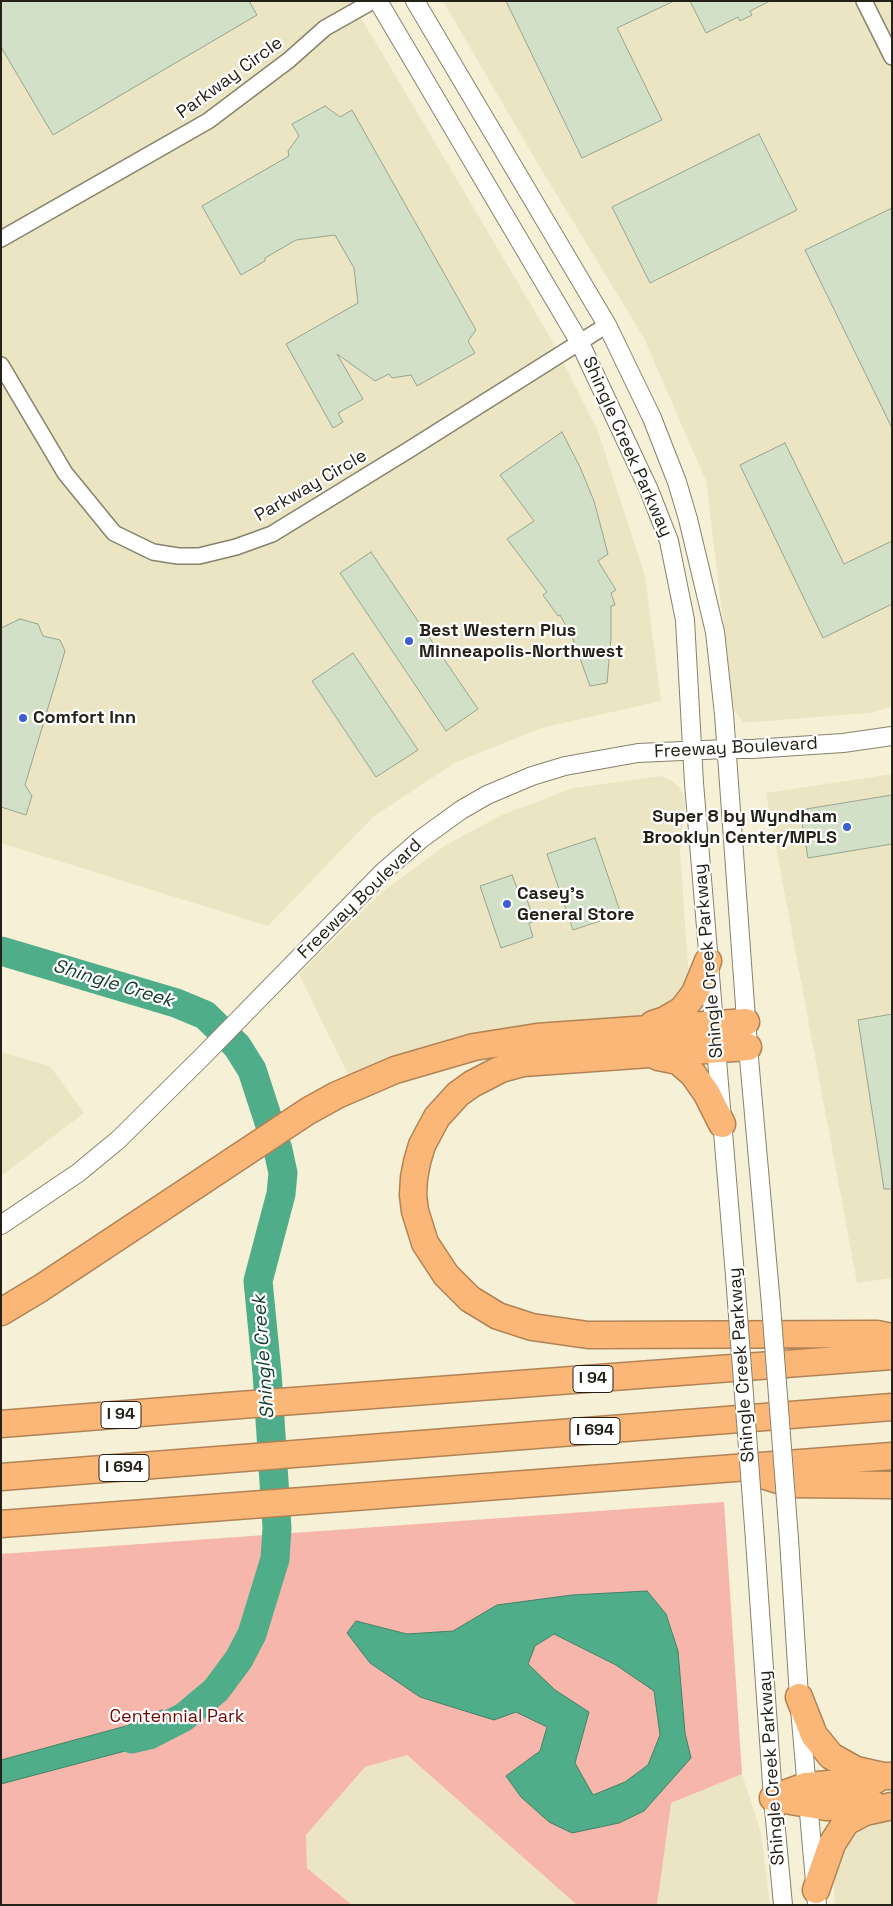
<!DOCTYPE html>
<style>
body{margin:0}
#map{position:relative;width:893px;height:1906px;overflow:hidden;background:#f6f0d6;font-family:"Space Grotesk",sans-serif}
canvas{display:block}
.frame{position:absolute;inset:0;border:2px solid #242218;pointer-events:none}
</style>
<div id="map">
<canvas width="893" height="1906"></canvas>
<div class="frame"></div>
</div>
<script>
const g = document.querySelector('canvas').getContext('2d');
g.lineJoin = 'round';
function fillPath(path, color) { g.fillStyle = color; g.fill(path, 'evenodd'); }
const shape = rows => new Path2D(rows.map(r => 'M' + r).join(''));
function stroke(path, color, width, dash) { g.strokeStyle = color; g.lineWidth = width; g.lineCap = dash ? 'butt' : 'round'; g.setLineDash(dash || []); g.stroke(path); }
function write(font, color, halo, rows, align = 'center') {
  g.font = font + ' "Space Grotesk",sans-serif'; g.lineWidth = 4.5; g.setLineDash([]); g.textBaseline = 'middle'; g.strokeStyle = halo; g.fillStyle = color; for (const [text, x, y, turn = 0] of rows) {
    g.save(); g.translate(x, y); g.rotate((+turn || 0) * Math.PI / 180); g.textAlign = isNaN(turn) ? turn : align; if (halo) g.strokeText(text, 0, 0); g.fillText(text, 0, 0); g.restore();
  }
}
fillPath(shape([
 [1,1,350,1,372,36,550,337,598,431,645,576,661,701,541,728,456,762,373,817,268,926,1,843],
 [443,1,892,1,892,707,869,713,754,722,743,722,734,710,706,481,644,338,535,159],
 [892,774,892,1278,857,1283,766,793],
 [661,776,672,781,680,788,684,797,685,808,680,849,688,967,686,987,679,998,653,1018,351,1081,299,974,382,892,446,845,502,815,573,788],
 [1,1052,50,1066,84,1113,1,1176],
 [407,1755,577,1905,352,1905,307,1868,306,1835,365,1767],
 [742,1774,761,1833,770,1905,657,1905,671,1803],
 [892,1812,892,1905,835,1905,832,1859,849,1828]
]), '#ece5c4');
fillPath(shape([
 [724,1502,742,1774,671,1803,657,1905,577,1905,407,1755,365,1767,306,1835,307,1868,352,1905,1,1905,1,1554]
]), '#f6b6ab');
const water = shape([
 [647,1591,666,1614,678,1651,685,1733,691,1758,644,1811,619,1823,572,1833,549,1822,521,1797,506,1776,540,1751,547,1727,516,1712,494,1720,420,1697,370,1663,347,1633,356,1621,407,1634,453,1631,497,1605,572,1595,647,1591],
 [554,1634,616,1665,654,1691,660,1735,648,1765,625,1782,593,1795,575,1763,589,1712,555,1690,528,1664,535,1646,554,1634],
 [162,1710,174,1738,1,1784,1,1760,126,1726,162,1710]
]);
fillPath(water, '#4fad89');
stroke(water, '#428367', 1);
stroke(shape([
 [1,951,176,1003,205,1015,237,1046,252,1070,278,1150,283,1173,281,1194,258,1281,267,1373,277,1528,275,1559,252,1634,239,1659,216,1690,184,1717,149,1735,132,1739]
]), '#4fad89', 29);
const building = shape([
 [1,1,249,1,257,15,53,135,1,47,1,1],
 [506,1,674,1,617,28,662,120,582,158,506,1],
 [690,1,770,1,750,11,752,15,740,21,738,17,706,33,690,1],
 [325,106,340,117,352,110,476,330,468,341,475,353,417,386,411,375,392,378,389,374,375,381,337,354,363,399,338,413,343,422,333,428,286,344,358,303,354,268,335,235,296,240,265,258,265,261,241,275,202,206,289,156,288,151,299,136,292,124,325,106],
 [759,134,797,210,650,283,612,207,759,134],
 [892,208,892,428,805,250,892,208],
 [562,432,580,467,594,501,608,554,598,561,616,590,611,593,615,605,611,606,611,638,607,683,590,686,573,639,560,615,558,616,543,595,547,592,507,539,534,521,500,475,562,432],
 [785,443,844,564,892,541,892,604,823,638,740,465,785,443],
 [371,552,478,709,446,731,340,573,371,552],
 [20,619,38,624,43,636,60,640,65,651,25,785,32,796,26,815,1,807,1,628,20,619],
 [353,653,418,750,376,777,312,681,353,653],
 [892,795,892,844,808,858,800,810,892,795],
 [595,838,621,914,573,930,547,854,595,838],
 [512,875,517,888,521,887,521,889,523,888,534,920,532,920,533,922,529,923,533,937,501,948,480,886,512,875],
 [892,1014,892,1189,884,1189,858,1020,892,1014]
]);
fillPath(building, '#d2e0c8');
stroke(building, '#98a58f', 1);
const minor = shape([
 [864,1,892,57],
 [1,239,208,121,289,60,325,28,373,1],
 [1,365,65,473,114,533,153,552,178,556,199,556,236,547,272,534,407,451,607,325]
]);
const tertiary = shape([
 [378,1,580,343,649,490,669,541,685,620,694,783,735,1276],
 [415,1,607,325,652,418,677,482,688,519,715,632,724,714,748,1047,771,1305],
 [1,1225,78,1173,118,1140,203,1056,383,872,421,839,461,810,487,795,532,776,565,766,638,753,726,749,752,749,843,743,892,736],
 [789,1539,799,1697,817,1905],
 [755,1540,773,1798,783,1905]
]);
const motorway = shape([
 [653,1024,665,1020,682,1010,695,993,708,961],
 [748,1047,523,1063,501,1069,472,1084,458,1094,437,1117,422,1145,417,1162,414,1178,413,1195,415,1211,425,1243,446,1275,470,1299,498,1316,532,1327,588,1335,877,1334,892,1337],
 [658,1057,678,1061,693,1074,707,1094,722,1124],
 [1,1312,41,1288,308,1111,337,1095,395,1070,474,1047,537,1037,746,1022],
 [1,1424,240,1405,892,1356],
 [759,1474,792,1484,892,1485],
 [1,1477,892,1407],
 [1,1524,892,1456],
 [799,1697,814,1735,831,1756,856,1770,883,1776,892,1776],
 [773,1798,806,1786,876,1780],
 [773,1798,826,1807,873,1804],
 [816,1890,832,1844,846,1822,865,1812,892,1806]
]);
stroke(minor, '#87826a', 18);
stroke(tertiary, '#87826a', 20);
stroke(motorway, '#b08356', 29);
stroke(minor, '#fff', 15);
stroke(tertiary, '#fff', 18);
stroke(motorway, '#fbb777', 26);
const tertiaryBridge = shape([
 [735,1276,755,1540],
 [771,1305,789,1539]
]);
stroke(tertiaryBridge, '#87826a', 20, []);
stroke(tertiaryBridge, '#fff', 18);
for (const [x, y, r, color] of [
 [409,641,5,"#3d5ed0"],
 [23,718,5,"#3d5ed0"],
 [847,827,5,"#3d5ed0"],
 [507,904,5,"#3d5ed0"]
]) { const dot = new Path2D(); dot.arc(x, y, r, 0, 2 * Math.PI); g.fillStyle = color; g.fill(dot); stroke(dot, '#fff', 2); }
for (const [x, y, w] of [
 [593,1379,40],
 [121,1415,40],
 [595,1431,50],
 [124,1468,50]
]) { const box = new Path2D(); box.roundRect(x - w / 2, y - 13.5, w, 27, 4); g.fillStyle = '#fff'; g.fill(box); stroke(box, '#242218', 1); }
write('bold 16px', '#242218', null, [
 ["I 94",593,1379],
 ["I 94",121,1415],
 ["I 694",595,1431],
 ["I 694",124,1468]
]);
write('18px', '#242218', '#fff', [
 ["Parkway Circle",230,78,-36],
 ["Shingle Creek Parkway",627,447,66],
 ["Parkway Circle",311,486,-30],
 ["Freeway Boulevard",736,748,-3],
 ["Freeway Boulevard",360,899,-44],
 ["Shingle Creek Parkway",709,961,-95],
 ["Shingle Creek Parkway",742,1365,-94],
 ["Shingle Creek Parkway",772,1768,-94]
]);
write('bold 18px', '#242218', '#fff', [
 ["Best Western Plus",419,631],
 ["Minneapolis-Northwest",419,652],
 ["Comfort Inn",33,718],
 ["Super 8 by Wyndham",837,817,"right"],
 ["Brooklyn Center/MPLS",837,838,"right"],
 ["Casey's",517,894],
 ["General Store",517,915]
], 'left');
write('18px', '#6f0803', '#fff', [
 ["Centennial Park",177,1717]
]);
write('italic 19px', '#133c2d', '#fff', [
 ["Shingle Creek",113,984,17],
 ["Shingle Creek",264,1357,-94]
]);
</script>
